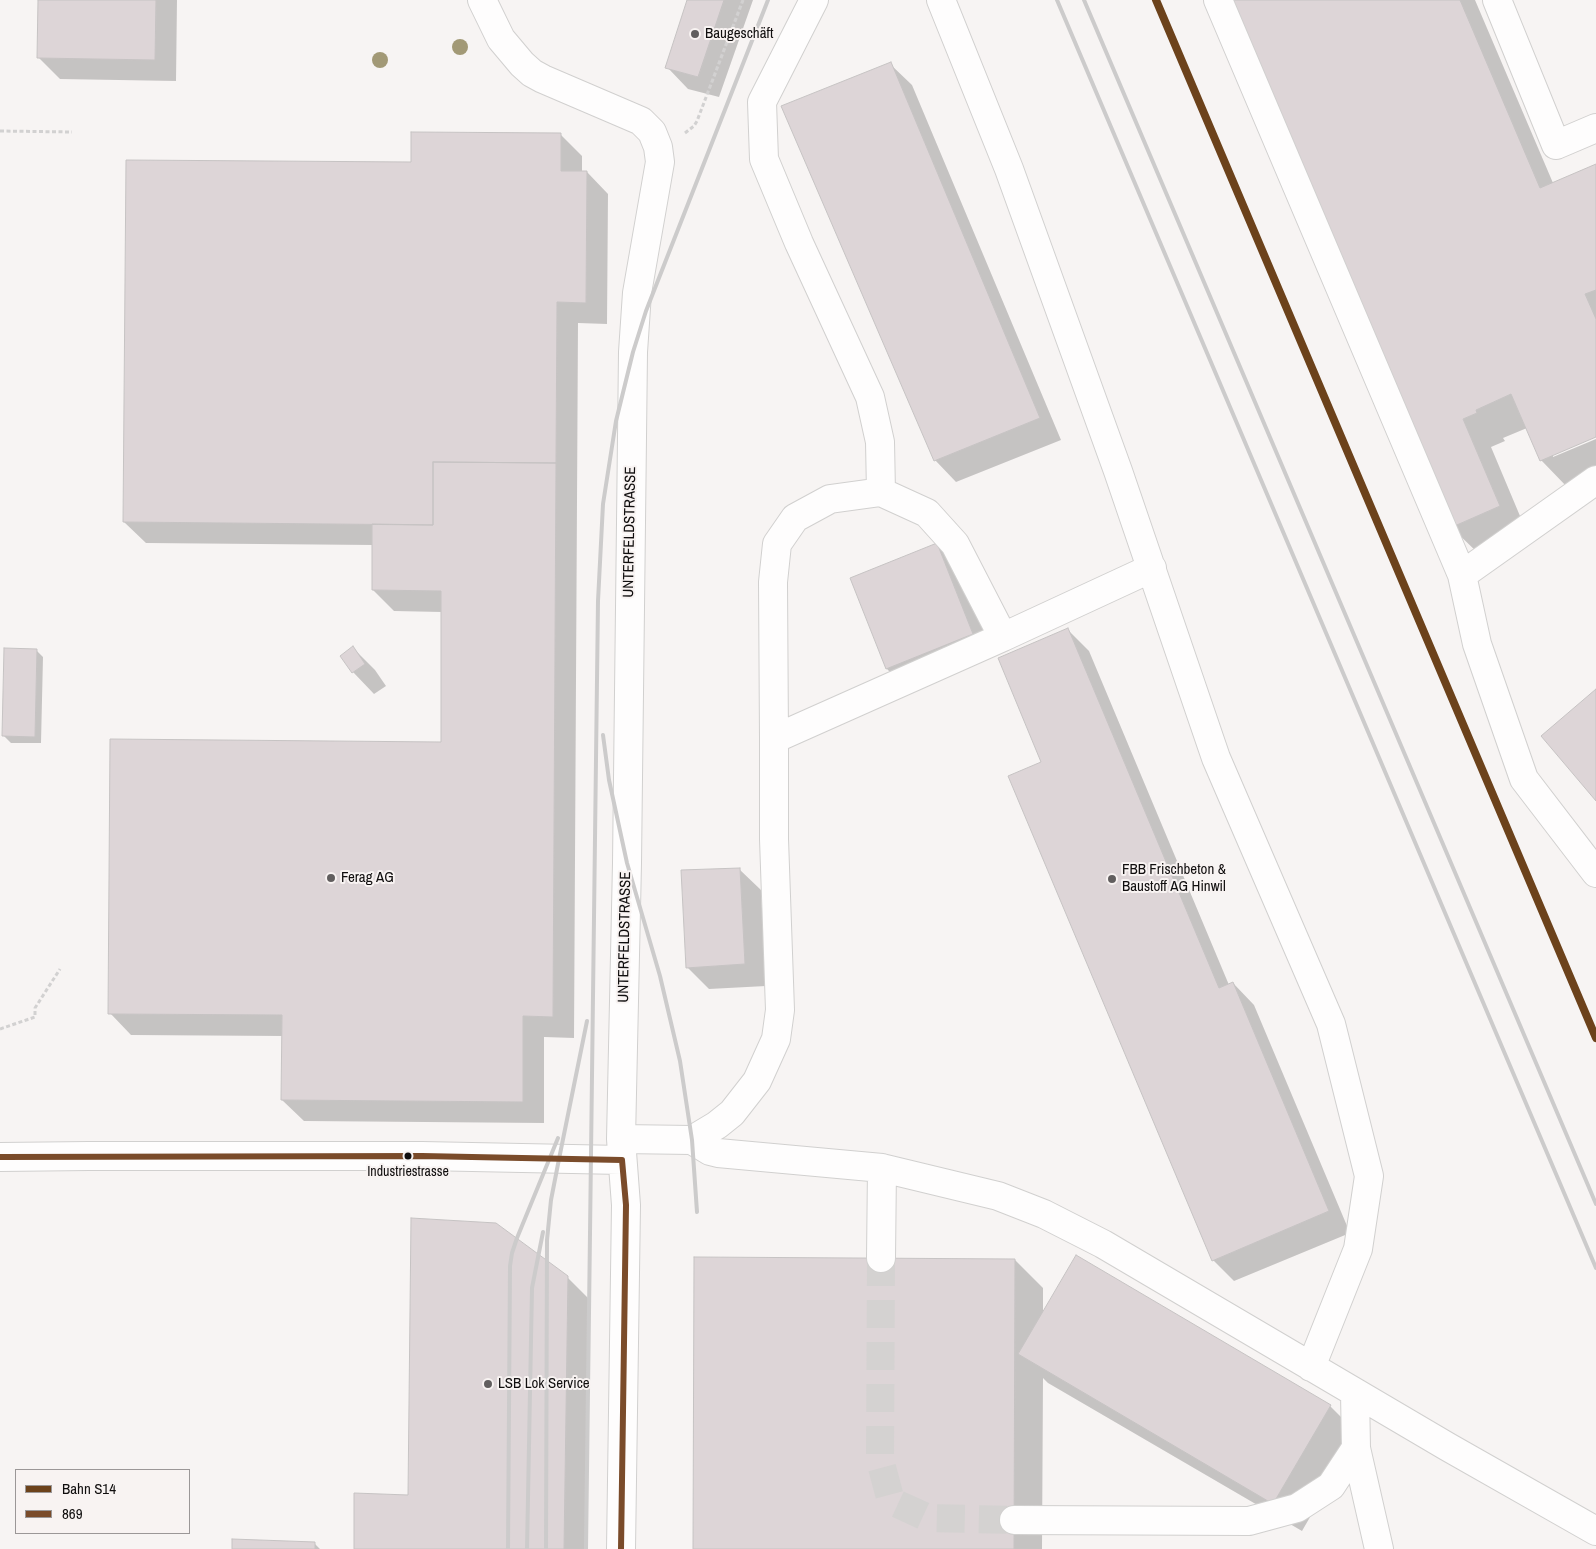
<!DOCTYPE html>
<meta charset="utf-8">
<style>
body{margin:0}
#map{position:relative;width:1596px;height:1549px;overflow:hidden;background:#f7f4f3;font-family:"Archivo Narrow",sans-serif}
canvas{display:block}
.legend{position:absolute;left:15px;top:1469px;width:175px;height:65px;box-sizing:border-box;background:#f8f3f2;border:1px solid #9b9797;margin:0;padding:6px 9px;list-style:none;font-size:15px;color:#100e0e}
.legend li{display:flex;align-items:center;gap:10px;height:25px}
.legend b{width:25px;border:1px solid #9b9797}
</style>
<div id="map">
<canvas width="1596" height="1549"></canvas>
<ul class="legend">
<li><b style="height:6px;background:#6c421b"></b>Bahn S14</li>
<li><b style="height:6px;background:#7a4b2a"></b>869</li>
</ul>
</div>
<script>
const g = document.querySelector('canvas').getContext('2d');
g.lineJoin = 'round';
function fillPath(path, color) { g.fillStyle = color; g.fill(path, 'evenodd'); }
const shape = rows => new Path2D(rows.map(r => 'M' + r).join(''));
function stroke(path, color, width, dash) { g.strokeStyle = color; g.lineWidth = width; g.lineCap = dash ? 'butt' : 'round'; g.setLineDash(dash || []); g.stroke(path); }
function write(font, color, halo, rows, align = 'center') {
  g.font = font + ' "Archivo Narrow",sans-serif'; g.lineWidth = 4; g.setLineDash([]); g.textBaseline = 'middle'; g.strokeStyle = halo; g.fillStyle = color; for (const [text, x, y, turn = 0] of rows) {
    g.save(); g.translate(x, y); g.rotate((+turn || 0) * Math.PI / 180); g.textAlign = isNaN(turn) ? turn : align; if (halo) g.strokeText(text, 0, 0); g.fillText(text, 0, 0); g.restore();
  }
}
fillPath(shape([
 [39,0,177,0,176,81,60,79,39,58],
 [689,0,753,0,719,97,688,89,667,67],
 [1232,0,1475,0,1553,183,1596,165,1596,436,1553,454,1553,457,1596,439,1596,477,1569,489,1541,460,1527,428,1503,438,1505,441,1491,447,1528,535,1480,555,1451,527],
 [890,64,912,85,1061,440,956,482,935,460],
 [561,135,582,156,582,172,587,172,608,194,607,324,578,323,574,1038,544,1037,544,1123,304,1121,282,1100,283,1036,131,1035,110,1013,442,743,442,612,394,611,373,590,373,545,146,543,124,522,412,163],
 [937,544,958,566,994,656,908,690,887,669,851,578],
 [1068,630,1089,651,1229,985,1233,983,1254,1005,1350,1233,1234,1281,1213,1260,1043,762],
 [353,648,375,670,386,686,374,694,353,672,342,656],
 [36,650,43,657,41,743,11,743,4,736],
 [739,869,761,890,766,986,709,989,687,967],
 [1015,1260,1043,1288,1043,1313,1330,1406,1358,1434,1302,1531,1048,1383,1043,1378,1042,1549,694,1549],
 [567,1277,589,1299,585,1549,355,1549,409,1496],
 [314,1543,320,1549,233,1549]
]), '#0003');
const building = shape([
 [38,0,156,0,155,60,37,58,38,0],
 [687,0,724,0,698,77,665,68,687,0],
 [1230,0,1460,0,1540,188,1596,164,1596,290,1585,294,1596,319,1596,437,1540,461,1511,394,1476,410,1477,413,1463,419,1500,506,1450,528,1230,0],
 [891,62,1040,418,934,461,781,106,891,62],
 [411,132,561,133,561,171,587,171,586,303,557,302,556,463,433,462,433,525,123,522,126,160,411,162,411,132],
 [433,462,556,463,553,1017,523,1016,523,1102,281,1100,282,1015,108,1014,110,739,441,742,441,591,372,590,372,524,433,525,433,462],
 [937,543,973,634,886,669,850,578,937,543],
 [1068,628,1219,988,1233,982,1329,1211,1212,1261,1008,776,1041,762,998,658,1068,628],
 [353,646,365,664,352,673,340,656,353,646],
 [4,648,37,649,35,737,2,736,4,648],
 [1596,689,1596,801,1541,736,1596,689],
 [740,868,745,964,686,968,681,870,740,868],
 [411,1218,496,1223,568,1276,564,1549,354,1549,354,1493,408,1495,411,1218],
 [1076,1255,1331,1405,1273,1504,1018,1354,1076,1255],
 [694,1257,1015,1259,1014,1549,693,1549,694,1257],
 [232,1539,315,1542,315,1549,232,1549,232,1539]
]);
fillPath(building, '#ddd5d7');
stroke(building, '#c6c3c3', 1);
stroke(shape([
 [881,1258,880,1460,891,1501,928,1518,1014,1520]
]), '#d4d2d1', 28, [28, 14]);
const minor = shape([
 [482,0,501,39,522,64,532,73,543,79,641,121,652,132,658,147,660,162,637,293,633,352,627,863,621,1139,626,1205,621,1549],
 [814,0,762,102,764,159,799,243,870,397,880,442,881,492],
 [941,0,1009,169,1118,471,1216,758,1331,1024,1369,1176,1358,1249,1311,1367],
 [1218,0,1462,575,1477,644,1524,779,1596,873],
 [1497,0,1556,145,1596,128],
 [1462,575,1596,480],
 [1003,637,1152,568],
 [621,1139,692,1140,710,1151,718,1153,882,1168,998,1196,1044,1214,1103,1244,1448,1447,1596,1531],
 [692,1140,717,1125,732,1113,757,1081,776,1039,780,1010,774,839,774,739,773,582,777,544,795,518,830,499,881,492,927,513,955,544,1003,637,774,739],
 [0,1157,89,1156,422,1156,622,1160],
 [881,1258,882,1168],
 [1355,1393,1356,1448,1379,1549],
 [1014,1520,1249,1521,1297,1508,1331,1486,1356,1448]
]);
stroke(minor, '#d1d0cf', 30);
stroke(shape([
 [0,131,72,132],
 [685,133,694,126,697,121,743,0],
 [0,1029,35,1017,35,1008,60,969]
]), '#d2d1d1', 3, [4, 2.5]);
stroke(minor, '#fefdfd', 28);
stroke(shape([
 [1057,0,1596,1268],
 [1084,0,1596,1204],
 [603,735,609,780,627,863,660,976,680,1061,692,1140,697,1212],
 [508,1549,510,1266,512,1253,517,1238,558,1138],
 [527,1549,532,1288,543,1232],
 [546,1549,547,1240,551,1200,559,1159,587,1021],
 [586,1549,598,601,603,504,616,421,633,352,646,311,768,0]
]), '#cccbcb', 4);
stroke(shape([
 [0,1157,422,1156,622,1160],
 [621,1549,626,1205,622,1160]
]), '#7a4b2a', 6);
stroke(shape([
 [1156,0,1596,1038]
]), '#6c421b', 8);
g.fillStyle = '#a29976';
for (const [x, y] of [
 [460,47],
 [380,60]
]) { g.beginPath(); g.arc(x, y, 8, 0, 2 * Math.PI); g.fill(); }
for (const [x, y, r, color] of [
 [695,34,5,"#615e5e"],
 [331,878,5,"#615e5e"],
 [1112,879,5,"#615e5e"],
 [408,1156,4.5,"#100e0e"],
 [488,1384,5,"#615e5e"]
]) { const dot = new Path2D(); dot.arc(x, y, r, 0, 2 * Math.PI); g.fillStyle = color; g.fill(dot); stroke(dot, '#f8f3f2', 2); }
write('14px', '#100e0e', '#f8f3f2', [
 ["Industriestrasse",408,1172]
]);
write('15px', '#100e0e', '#f8f3f2', [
 ["Baugeschäft",705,34],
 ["FBB Frischbeton &",1122,870],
 ["Baustoff AG Hinwil",1122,887],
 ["Ferag AG",341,878],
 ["LSB Lok Service",498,1384]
], 'left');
write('15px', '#100e0e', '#f8f3f2', [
 ["UNTERFELDSTRASSE",630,532,-89],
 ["UNTERFELDSTRASSE",625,937,-89]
]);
</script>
